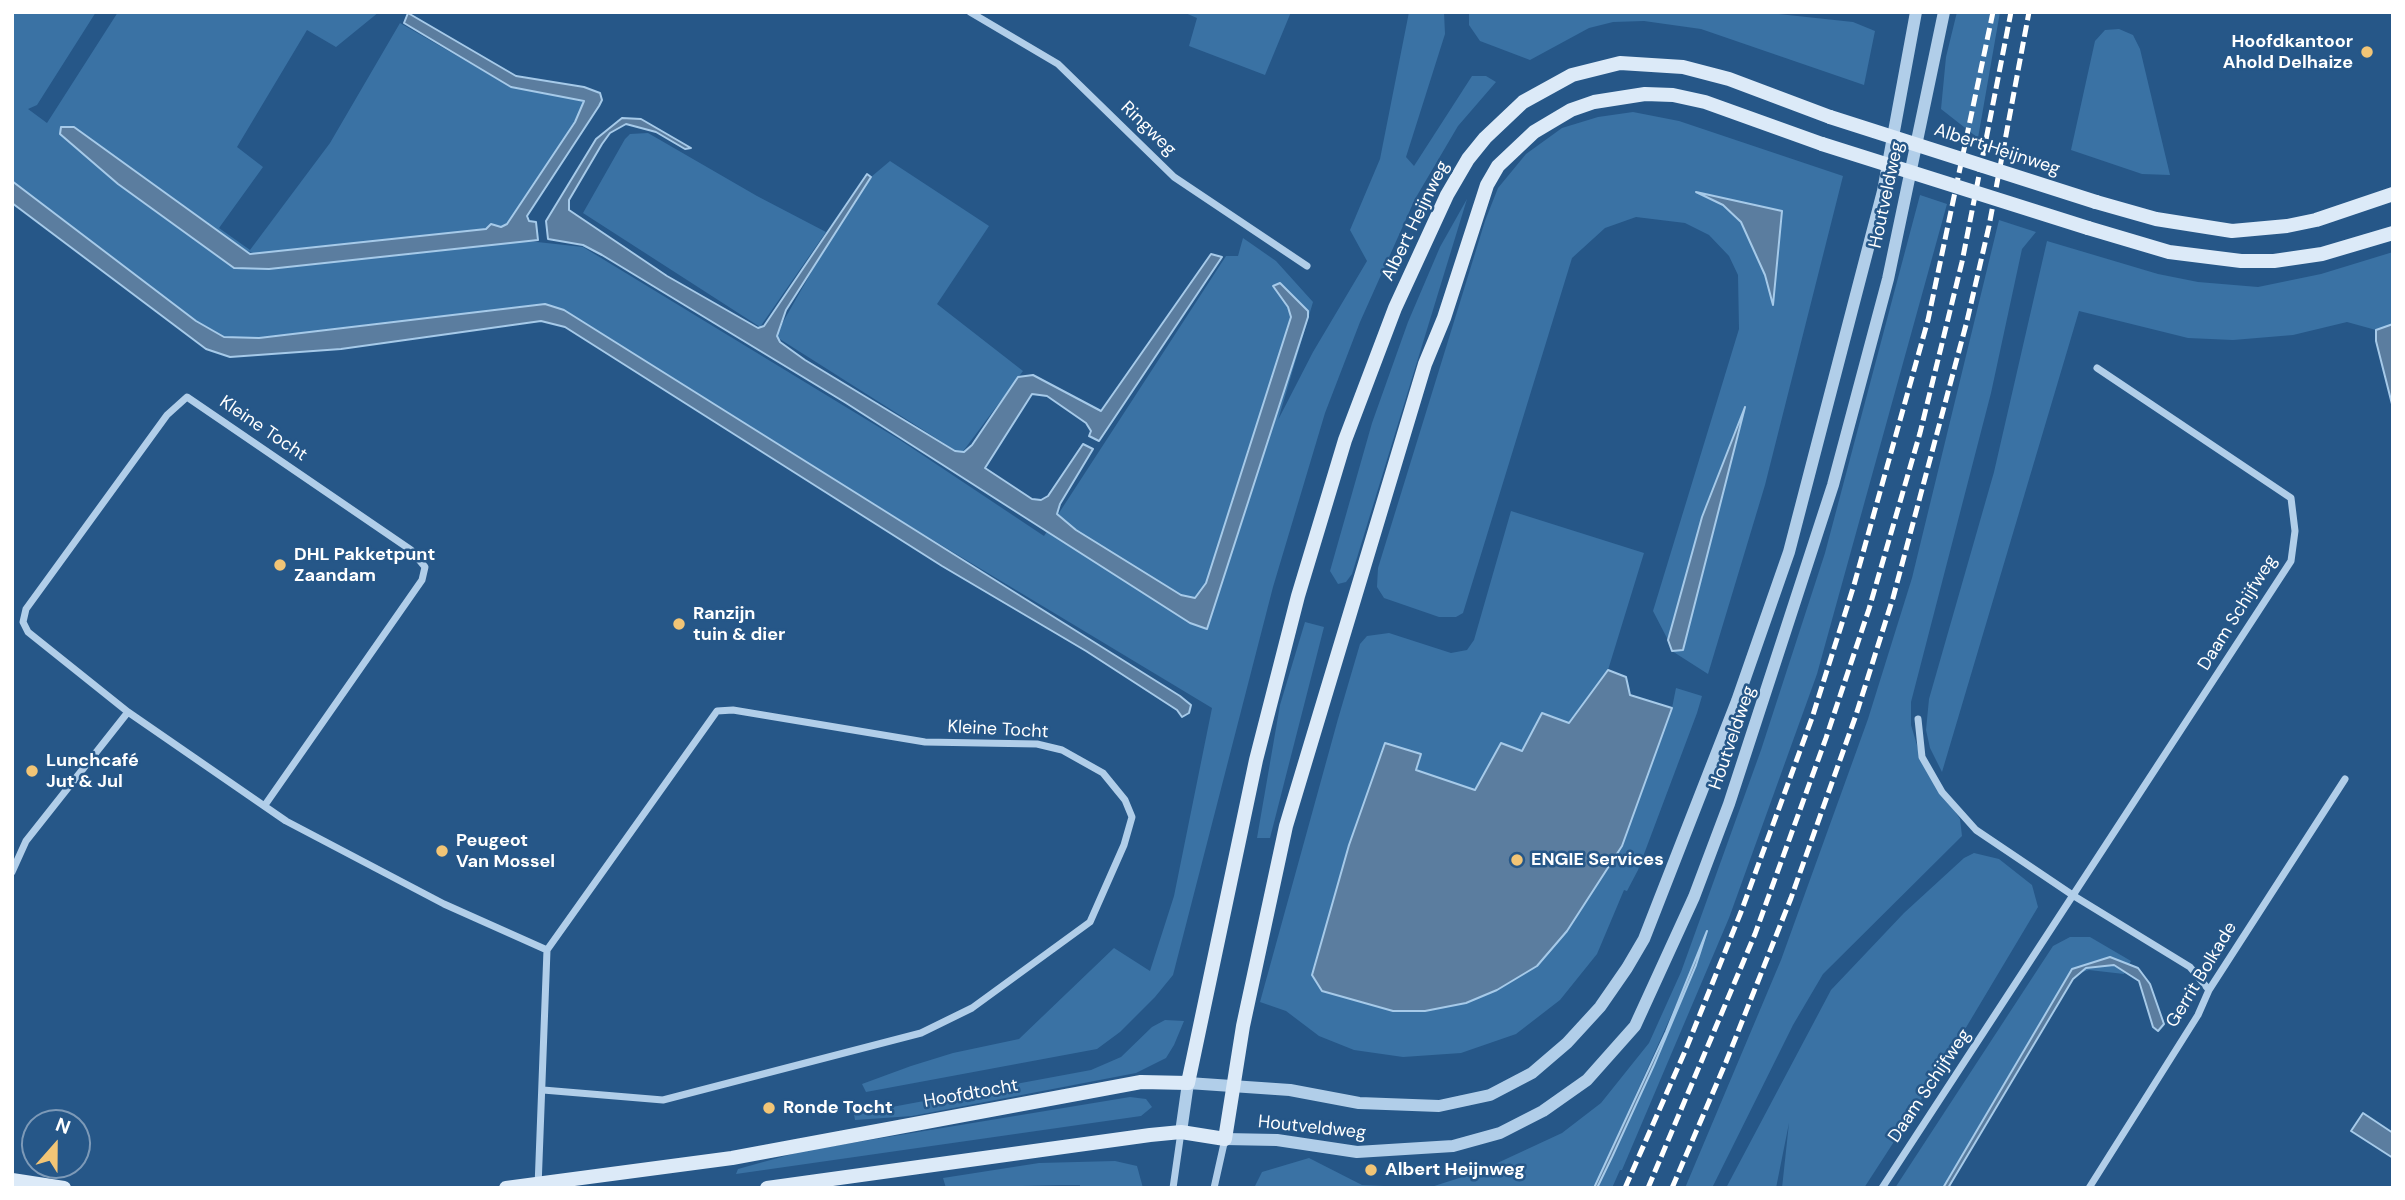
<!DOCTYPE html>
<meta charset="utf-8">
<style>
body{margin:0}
#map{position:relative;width:2405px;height:1200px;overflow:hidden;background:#265788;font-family:"DM Sans",sans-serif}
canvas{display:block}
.frame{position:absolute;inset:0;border:14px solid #fff;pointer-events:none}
.north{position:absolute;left:21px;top:1109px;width:70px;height:70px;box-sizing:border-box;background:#265788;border:2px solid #7d9ab8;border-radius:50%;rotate:21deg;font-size:19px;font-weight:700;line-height:28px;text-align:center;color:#fff}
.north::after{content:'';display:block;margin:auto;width:24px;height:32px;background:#f2c576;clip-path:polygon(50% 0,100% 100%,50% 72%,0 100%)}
</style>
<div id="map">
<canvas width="2405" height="1200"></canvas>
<div class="frame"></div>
<div class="north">N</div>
</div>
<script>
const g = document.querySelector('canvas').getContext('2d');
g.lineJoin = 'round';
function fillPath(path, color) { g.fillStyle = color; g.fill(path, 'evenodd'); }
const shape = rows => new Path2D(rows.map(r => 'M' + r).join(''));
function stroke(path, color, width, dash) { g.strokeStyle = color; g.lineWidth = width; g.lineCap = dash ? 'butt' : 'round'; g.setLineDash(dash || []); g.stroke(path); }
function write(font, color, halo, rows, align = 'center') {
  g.font = font + ' "DM Sans",sans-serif'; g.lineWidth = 5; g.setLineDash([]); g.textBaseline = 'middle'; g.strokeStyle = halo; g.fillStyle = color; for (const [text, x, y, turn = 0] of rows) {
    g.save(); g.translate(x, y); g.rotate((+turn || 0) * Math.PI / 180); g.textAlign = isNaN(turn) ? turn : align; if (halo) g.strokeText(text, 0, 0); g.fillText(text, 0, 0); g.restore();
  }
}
fillPath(shape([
 [12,12,96,12,37,105,28,109,47,123,118,12,379,12,336,47,307,30,237,147,263,167,219,228,250,250,330,143,400,23,511,87,579,98,584,101,583,107,575,122,507,224,501,227,491,224,486,229,260,255,241,249,74,127,118,184,234,268,269,269,519,240,583,247,900,440,1044,536,1226,256,1238,256,1243,238,1276,261,1313,302,1278,420,1313,352,1367,261,1350,230,1380,159,1409,12,1444,12,1445,34,1406,157,1414,166,1472,76,1486,76,1496,82,1458,126,1415,199,1360,322,1325,413,1273,587,1173,975,1155,997,1120,1032,1097,1049,866,1092,862,1084,911,1066,953,1053,1019,1039,1114,948,1150,971,1174,896,1212,708,559,315,221,348,12,194],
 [1183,12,1291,12,1265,75,1189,46,1197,18],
 [1469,12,1760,12,1853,22,1875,31,1864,85,1701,29,1644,21,1613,22,1589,28,1530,60,1480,41,1469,25],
 [1957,12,2000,12,1978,138,1941,109,1946,57],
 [2119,29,2133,35,2140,49,2170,175,2142,174,2071,150,2095,41,2105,30],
 [1633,112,1679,121,1843,176,1765,485,1708,674,1672,651,1683,650,1743,415,1702,517,1668,640,1653,611,1739,329,1738,275,1729,256,1709,235,1685,223,1636,217,1605,228,1572,258,1463,613,1456,617,1439,617,1384,598,1377,587,1378,568,1485,221,1498,188,1526,154,1562,128,1598,117],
 [1701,193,1782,211,1773,303,1765,275,1741,222,1723,205],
 [648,133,757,196,826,232,760,327,583,213,625,139,630,134],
 [890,161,989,226,937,304,1023,371,961,454,775,336,833,234,871,177],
 [1920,195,1947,204,1817,674,1729,918,1622,1170,1620,1170,1612,1188,1597,1188,1654,1065,1709,931,1594,1188,1254,1188,1262,1172,1309,1158,1362,1185,1428,1188,1478,1172,1562,1133,1601,1103,1649,1043,1681,972,1761,750,1825,553],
 [1467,199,1352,574,1346,582,1338,584,1330,571,1372,423,1408,322,1440,247],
 [1999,220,2036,232,2022,249,1991,393,1911,702,1911,725,1921,759,1960,819,1962,836,1823,974,1793,1025,1712,1188,1685,1188,1781,960,1868,719,1912,578],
 [2047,241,2158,274,2198,282,2258,287,2321,274,2393,252,2393,324,2376,330,2347,322,2293,335,2233,340,2188,338,2079,311,1942,772,1930,748,1926,730,1929,699,1994,472],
 [1511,511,1644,553,1608,670,1569,723,1522,751,1501,743,1475,790,1415,770,1385,743,1349,845,1312,975,1322,991,1393,1011,1537,966,1567,931,1622,846,1672,708,1676,688,1702,696,1697,713,1638,870,1627,891,1624,890,1597,954,1560,1000,1516,1034,1461,1053,1403,1057,1354,1050,1319,1036,1286,1011,1260,1002,1338,719,1360,644,1367,636,1389,633,1451,653,1467,650,1474,640],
 [1305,622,1324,627,1270,838,1257,838,1280,705],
 [1974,853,1999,859,2032,885,2038,907,1943,1066,1864,1188,1782,1188,1789,1123,1776,1188,1726,1188,1831,990,1904,913,1964,858],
 [2070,937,2090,937,2131,961,2124,974,2089,970,2076,974,2067,982,1946,1188,1895,1188,2053,946],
 [1165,1020,1184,1021,1174,1045,1166,1058,1136,1073,912,1116,855,1120,854,1114,1091,1070,1121,1057,1152,1027],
 [1130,1097,1146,1099,1152,1107,1141,1116,736,1174,738,1169,803,1151],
 [1115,1161,1137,1166,1143,1188,1080,1188,1080,1185,1061,1185,946,1188,943,1178,1039,1163]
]), '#3a72a4');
const water = shape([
 [408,13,516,76,584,87,600,93,602,100,599,106,527,216,529,221,536,222,538,240,269,269,234,268,118,184,60,134,61,127,74,127,250,254,486,229,491,224,501,227,507,224,575,122,584,101,511,87,404,23,408,13],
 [622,118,641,119,691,148,685,149,656,132,626,124,610,133,602,144,569,200,569,210,667,276,758,328,764,326,867,174,871,177,786,310,777,336,780,342,805,360,955,451,964,452,972,445,1018,377,1033,375,1101,411,1211,254,1222,257,1099,441,1089,436,1091,431,1086,423,1047,396,1032,394,985,468,1032,499,1041,500,1048,496,1083,444,1093,449,1060,504,1057,514,1076,530,1181,595,1195,598,1206,583,1291,317,1288,307,1273,286,1280,283,1308,311,1308,317,1207,629,1190,623,846,403,602,255,583,245,548,239,546,221,596,139,622,118],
 [12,181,196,321,224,337,259,338,545,304,564,310,1180,696,1191,705,1189,713,1182,717,1177,710,1086,651,942,566,565,327,541,321,341,349,230,357,206,349,12,203,12,181],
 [1696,192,1782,211,1773,305,1765,275,1741,222,1723,205,1696,192],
 [2393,324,2393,408,2376,341,2376,330,2393,324],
 [1745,407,1683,650,1672,651,1668,640,1702,517,1745,407],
 [1608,670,1626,677,1630,695,1672,708,1622,846,1567,931,1537,966,1497,990,1466,1003,1425,1011,1393,1011,1322,991,1312,975,1349,845,1385,743,1421,754,1416,770,1475,790,1501,743,1522,751,1542,713,1569,723,1608,670],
 [1707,931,1696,965,1654,1065,1612,1157,1597,1188,1594,1188,1666,1032,1707,931],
 [2110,957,2138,968,2150,984,2164,1024,2158,1031,2153,1027,2139,981,2114,965,2086,968,2073,979,1948,1188,1943,1188,2072,969,2110,957],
 [2363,1113,2393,1133,2393,1158,2351,1131,2363,1113]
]);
fillPath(water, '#5b7d9f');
stroke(water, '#a6cae9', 2);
stroke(shape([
 [970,12,1058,64,1174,177,1307,266],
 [1918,719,1922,757,1942,792,1976,830,2074,896,2190,967,2209,990],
 [265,805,422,580,425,567,411,550,187,397,167,415,26,609,23,622,28,632,128,712,286,821,444,904,547,950],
 [12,872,26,841,128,712],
 [538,1187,547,950,717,711,733,710,925,742,1037,744,1062,750,1103,773,1125,800,1132,817,1124,845,1090,922,972,1008,921,1033,663,1100,543,1090],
 [1173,1188,1181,1132],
 [1214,1188,1225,1139],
 [1882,1188,2291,561,2295,531,2291,498,2097,368],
 [2089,1188,2198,1015,2209,990,2345,779]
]), '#b1cee9', 7);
stroke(shape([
 [1181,1132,1188,1083,1290,1090,1359,1103,1439,1106,1490,1095,1532,1073,1567,1043,1600,1007,1627,968,1644,939,1737,701,1789,552,1883,191,1916,12],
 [1225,1139,1277,1140,1357,1152,1453,1146,1500,1133,1543,1111,1587,1080,1635,1026,1694,897,1729,804,1833,485,1888,279,1944,12]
]), '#b1cee9', 12);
stroke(shape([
 [2096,202,2156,219,2232,231,2287,226,2316,220,2393,194],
 [2088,228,2169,252,2241,261,2274,261,2322,254,2393,233],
 [12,1180,64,1188],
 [506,1188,732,1158,1141,1082,1188,1083,1256,760,1298,596,1345,440,1395,308,1447,195,1468,159,1485,138,1523,102,1572,75,1620,63,1683,67,1729,79,1830,117],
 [767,1188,1150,1135,1181,1132,1225,1139,1243,1026,1286,826,1425,364,1444,318,1487,185,1498,166,1534,132,1571,110,1594,102,1645,94,1673,95,1705,102,1822,144]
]), '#dceaf8', 14);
stroke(shape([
 [1625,1188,1686,1049,1741,912,1812,718,1854,585,1928,320,1993,12],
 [1648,1188,1755,934,1826,738,1869,609,1920,433,1962,262,2011,12],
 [1672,1188,1726,1062,1791,898,1856,715,1893,598,1967,321,1989,226,2029,12]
]), '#fff', 5, [12, 5]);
stroke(shape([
 [1830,117,2096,202],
 [1822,144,2088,228]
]), '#dceaf8', 14);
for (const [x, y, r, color] of [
 [2367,52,7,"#f2c576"],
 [280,565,7,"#f2c576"],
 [679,624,7,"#f2c576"],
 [32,771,7,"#f2c576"],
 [442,851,7,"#f2c576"],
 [1517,860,7,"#f2c576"],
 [769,1108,7,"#f2c576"],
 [1371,1170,7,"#f2c576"]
]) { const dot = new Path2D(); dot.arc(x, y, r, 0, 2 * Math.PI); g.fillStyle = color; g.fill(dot); stroke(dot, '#265788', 2.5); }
write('bold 18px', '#fff', '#265788', [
 ["Hoofdkantoor",2353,42,"right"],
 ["Ahold Delhaize",2353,63,"right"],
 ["DHL Pakketpunt",294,555],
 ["Zaandam",294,576],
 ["Ranzijn",693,614],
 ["tuin & dier",693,635],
 ["Lunchcafé",46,761],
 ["Jut & Jul",46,782],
 ["Peugeot",456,841],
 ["Van Mossel",456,862],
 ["ENGIE Services",1531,860],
 ["Ronde Tocht",783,1108],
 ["Albert Heijnweg",1385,1170]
], 'left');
write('18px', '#fff', '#265788', [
 ["Ringweg",1148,129,44],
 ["Albert Heijnweg",1997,150,18],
 ["Houtveldweg",1887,195,-78],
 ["Albert Heijnweg",1416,221,-64],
 ["Kleine Tocht",263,429,34],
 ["Daam Schijfweg",2238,613,-58],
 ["Kleine Tocht",998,730,3],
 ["Houtveldweg",1733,738,-71],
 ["Gerrit Bolkade",2202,975,-59],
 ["Daam Schijfweg",1930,1086,-56],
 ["Hoofdtocht",971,1094,-10],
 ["Houtveldweg",1312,1128,6]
]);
</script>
